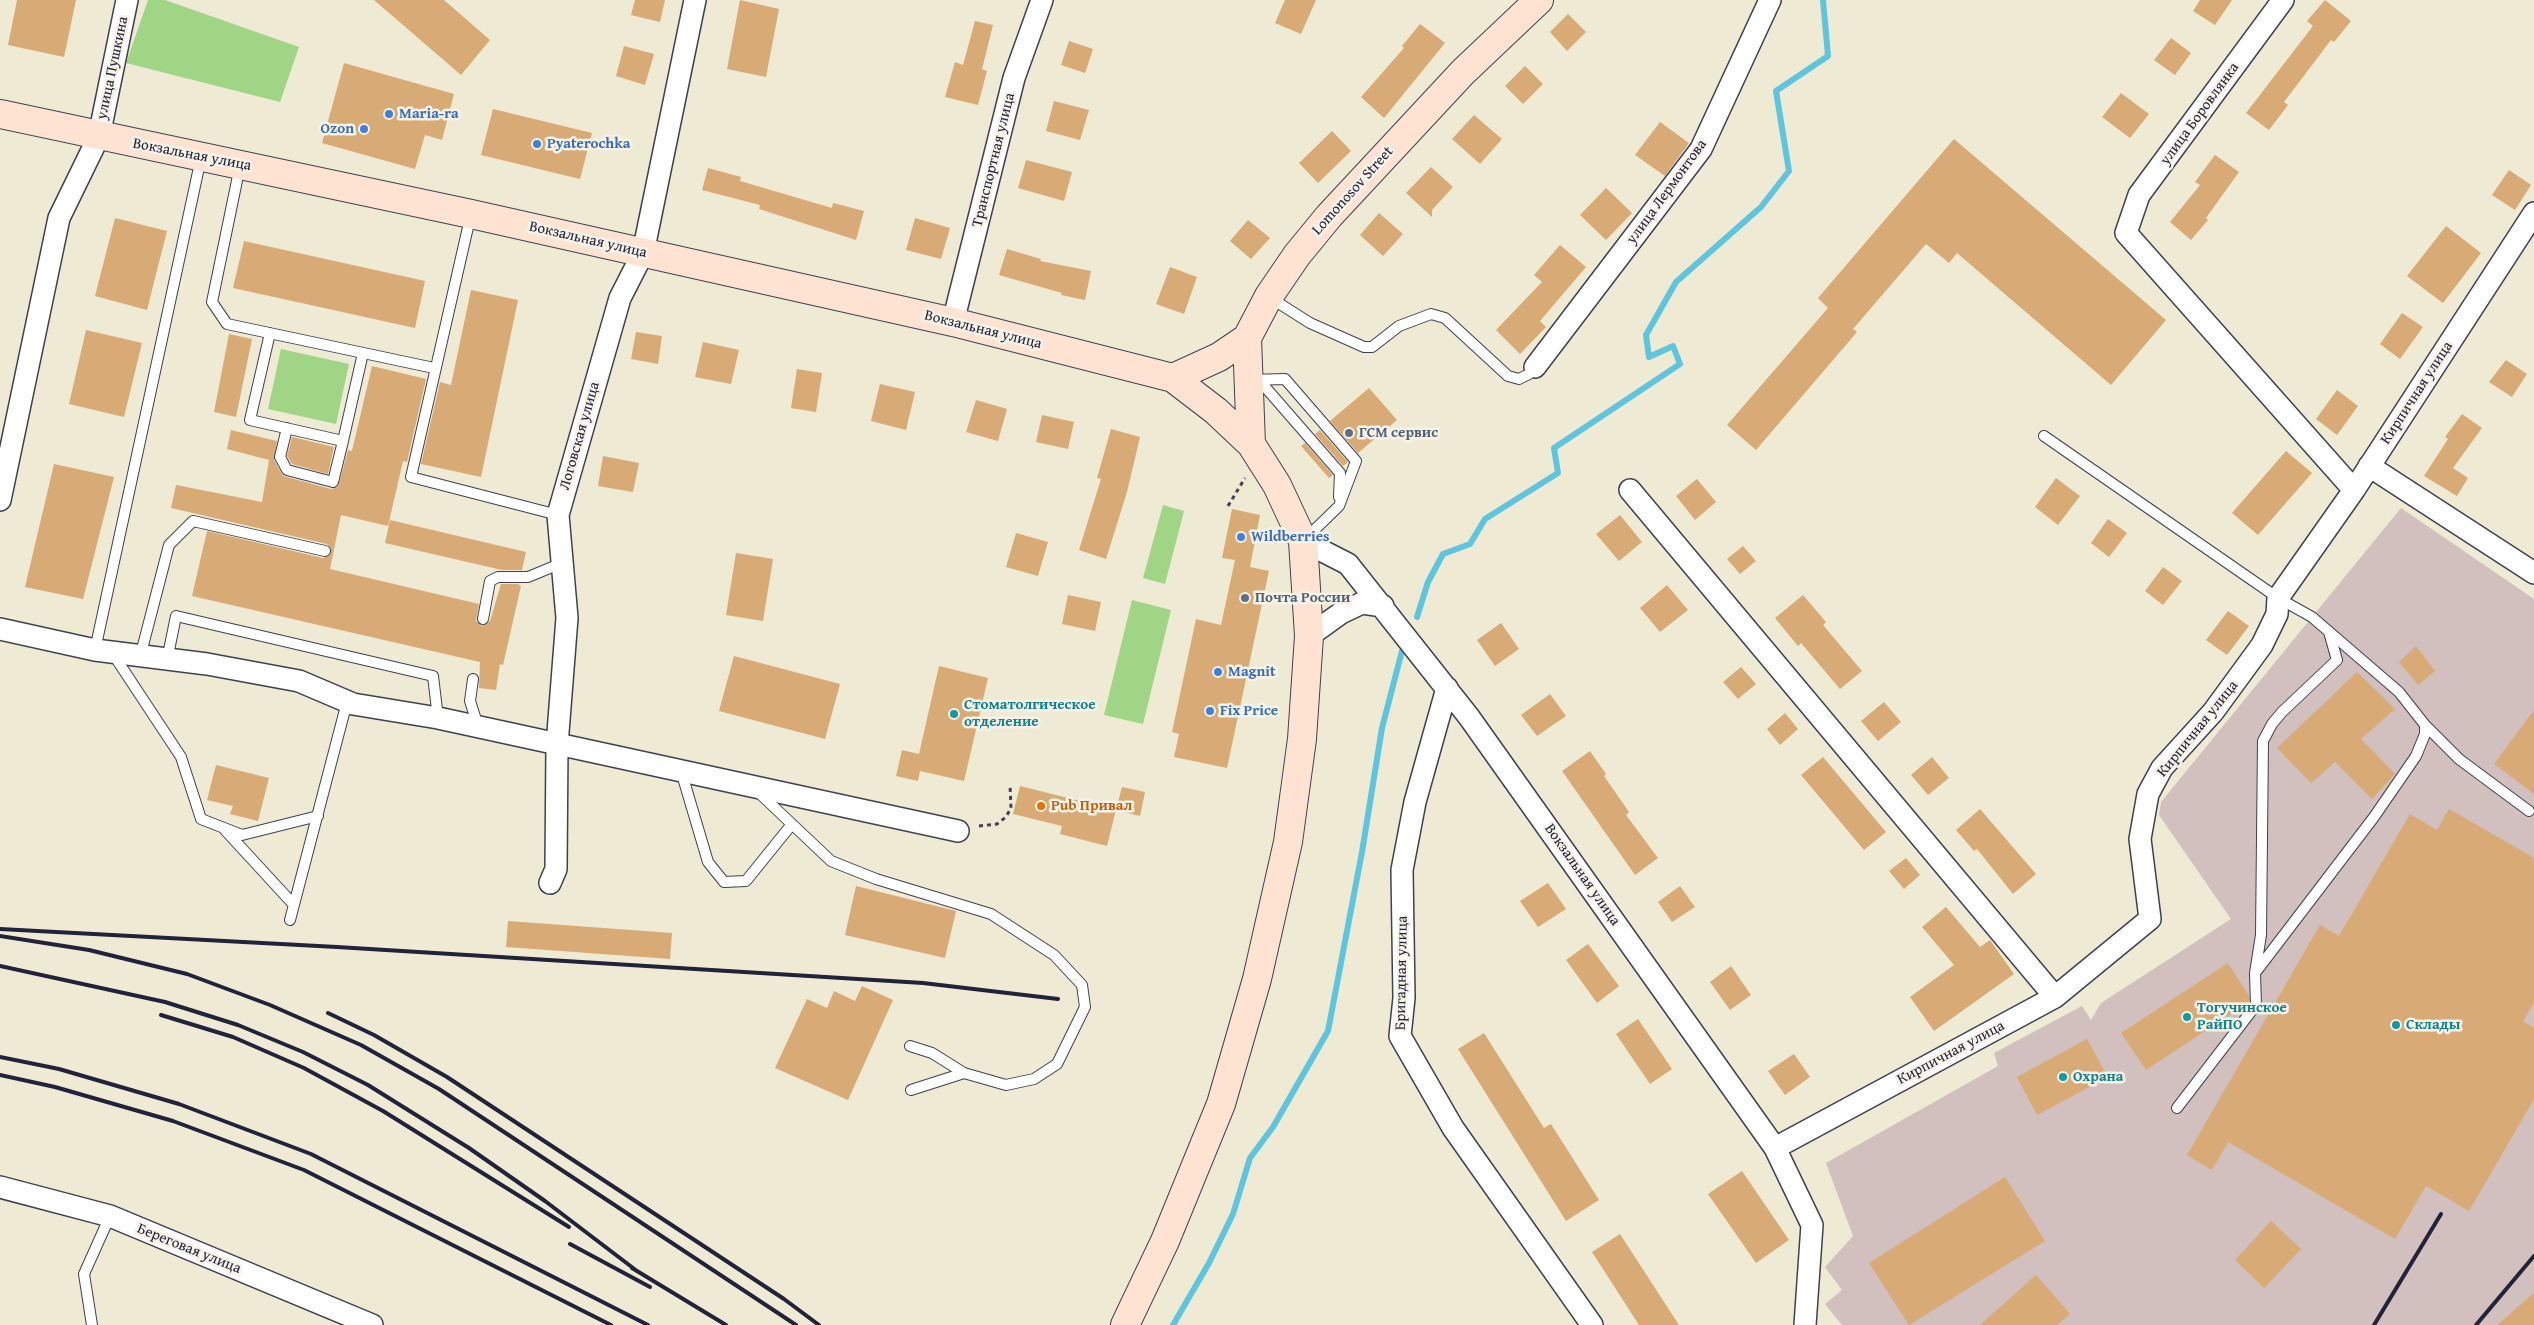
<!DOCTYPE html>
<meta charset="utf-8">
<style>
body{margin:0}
canvas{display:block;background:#efead3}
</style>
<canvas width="2534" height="1325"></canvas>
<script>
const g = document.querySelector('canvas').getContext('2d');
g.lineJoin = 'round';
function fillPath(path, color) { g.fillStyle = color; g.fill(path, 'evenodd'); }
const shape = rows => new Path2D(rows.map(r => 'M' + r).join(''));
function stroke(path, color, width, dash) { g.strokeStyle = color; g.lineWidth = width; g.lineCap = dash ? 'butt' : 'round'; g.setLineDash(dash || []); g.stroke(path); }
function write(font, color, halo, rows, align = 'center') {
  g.font = font + ' "Gentium Book Plus",serif'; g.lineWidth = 5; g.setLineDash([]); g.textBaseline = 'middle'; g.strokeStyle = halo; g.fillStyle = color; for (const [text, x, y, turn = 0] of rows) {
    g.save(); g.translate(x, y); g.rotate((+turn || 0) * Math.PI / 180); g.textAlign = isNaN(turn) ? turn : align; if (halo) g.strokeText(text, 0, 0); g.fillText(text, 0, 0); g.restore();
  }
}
fillPath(shape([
 [2401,508,2534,599,2534,1325,1842,1325,1825,1304,1842,1290,1825,1267,1853,1236,1826,1163,1998,1066,1994,1053,2082,1006,2091,1020,2101,1003,2231,919,2159,815,2161,802]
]), '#d1c0bd');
fillPath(shape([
 [148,0,165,0,299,47,280,102,126,63],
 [281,349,349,364,336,424,268,409],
 [1163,505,1184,511,1165,584,1143,578],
 [1132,600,1171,610,1143,724,1104,715]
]), '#a0d585');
stroke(shape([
 [1417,617,1428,582,1443,554,1470,544,1485,519,1558,473,1554,448,1680,364,1673,346,1649,357,1646,335,1676,282,1761,207,1789,171,1776,91,1828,56,1823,0],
 [1173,1325,1209,1263,1233,1214,1250,1158,1273,1127,1328,1031,1362,852,1382,728,1402,651]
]), '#5fc4dd', 6);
fillPath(shape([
 [17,0,76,0,64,57,8,45],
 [374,0,444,0,490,40,461,75],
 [635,0,665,0,660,22,631,15],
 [740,0,779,9,766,77,727,69],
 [1285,0,1316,0,1301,34,1275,23],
 [2200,0,2232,0,2215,25,2193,11],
 [2325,0,2351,21,2334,42,2331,40,2284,102,2288,105,2269,130,2246,113,2313,26,2307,21],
 [1568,14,1586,32,1567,51,1550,32],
 [975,21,993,25,982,69,987,71,978,105,945,97,955,62,963,65],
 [1420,24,1445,43,1384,118,1361,97,1404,48,1402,46],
 [2171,38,2191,53,2175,75,2154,60],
 [1069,41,1093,49,1085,73,1061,65],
 [624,46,654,54,645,85,616,76],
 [344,63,454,94,442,140,425,135,415,169,322,143],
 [1525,66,1543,84,1523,104,1505,86],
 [2121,93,2149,114,2130,138,2102,117],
 [1054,101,1089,110,1080,140,1046,131],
 [493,109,592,133,580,179,481,155],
 [1474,115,1502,139,1480,164,1452,139],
 [1660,122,1689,143,1665,176,1635,155],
 [1332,131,1351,151,1318,183,1299,163],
 [1954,139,2166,320,2111,385,1957,253,1949,263,1926,244,1853,329,1857,332,1756,450,1727,425,1828,308,1818,298],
 [2215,155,2239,172,2206,218,2208,220,2191,240,2170,222,2200,185,2195,182],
 [1026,160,1072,172,1064,201,1018,188],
 [1431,167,1453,187,1432,210,1432,217,1406,193],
 [708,168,741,177,740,181,832,208,833,203,864,211,856,240,759,209,760,205,702,190],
 [2509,170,2531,185,2515,210,2492,195],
 [1606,188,1632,213,1606,240,1580,215],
 [1379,213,1403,234,1383,256,1360,235],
 [115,218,167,231,147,310,95,296],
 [915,218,950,228,941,259,906,250],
 [1248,220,1270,238,1251,259,1230,241],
 [2446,226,2481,253,2443,303,2407,276],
 [244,241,425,281,415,328,233,288],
 [1560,245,1586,267,1540,321,1546,327,1520,354,1496,330,1542,282,1534,275],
 [1007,249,1041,259,1040,261,1091,271,1085,300,1061,295,1062,293,999,275],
 [1170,267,1197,277,1184,314,1156,304],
 [471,290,518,300,481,477,421,464,440,382,451,385],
 [2402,313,2423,327,2400,359,2380,344],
 [86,330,142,343,124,417,69,404],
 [636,332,662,336,658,364,631,359],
 [229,334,252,339,236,417,214,412],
 [703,342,739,350,731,384,695,377],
 [2506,360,2527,374,2512,397,2489,382],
 [372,366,426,379,407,462,403,461,388,526,341,515,330,569,479,604,476,621,482,626,490,621,501,584,518,584,521,586,503,665,500,664,496,690,479,688,480,662,192,596,207,531,323,558,330,555,331,549,327,544,171,508,176,485,262,502,269,460,227,449,231,430,277,441,274,460,283,476,331,489,338,487,348,450,352,451],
 [797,369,822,373,816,412,791,408],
 [880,384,915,392,906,430,871,421],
 [1369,388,1397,420,1358,453,1330,421],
 [2337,390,2358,406,2337,435,2316,419],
 [976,400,1007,409,998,441,966,432],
 [2462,414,2482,428,2453,468,2468,478,2457,496,2424,476,2448,439,2445,437],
 [1042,415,1074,422,1068,449,1036,442],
 [1111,429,1140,437,1127,492,1106,559,1079,550,1101,479,1097,478],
 [1320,430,1348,462,1343,466,1315,434],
 [292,437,334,447,328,474,292,464,287,456],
 [1305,443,1333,475,1329,478,1301,446],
 [2286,451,2312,473,2258,535,2232,513],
 [603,456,639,463,633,492,598,486],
 [54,464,114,477,83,599,25,587],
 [2056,478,2080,496,2058,525,2035,507],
 [1697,479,1716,502,1695,520,1676,496],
 [1232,509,1260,515,1250,567,1269,571,1227,768,1174,757,1179,734,1172,732,1196,619,1221,625,1235,560,1222,558],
 [1620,515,1642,542,1619,561,1596,534],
 [2108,519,2127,533,2109,557,2091,543],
 [390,520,526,552,522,570,502,570,385,543],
 [1016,533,1048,542,1038,576,1006,567],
 [1743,546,1756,561,1740,574,1727,559],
 [736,553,773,559,763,621,726,615],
 [2163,567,2182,581,2163,605,2145,591],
 [1667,585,1688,610,1660,632,1640,608],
 [1068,595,1101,602,1095,631,1062,624],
 [1803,595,1826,622,1823,625,1862,671,1840,689,1801,643,1798,646,1775,618],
 [2228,611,2249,626,2227,655,2206,640],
 [1501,623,1519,649,1495,666,1477,640],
 [2416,646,2435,671,2418,685,2399,662],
 [734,656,840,684,825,739,719,711],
 [939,666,988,678,964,781,920,771,918,781,896,776,902,750,919,754],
 [1741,667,1756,684,1738,699,1723,682],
 [2357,672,2395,709,2361,739,2395,774,2372,799,2335,762,2311,783,2277,748],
 [1550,694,1566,716,1537,736,1521,715],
 [1884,702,1901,722,1878,741,1861,721],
 [2534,710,2534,794,2494,764],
 [1785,713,1798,729,1780,745,1767,729],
 [1590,751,1606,774,1604,776,1629,812,1626,815,1658,858,1635,875,1562,771],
 [1823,757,1886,832,1864,850,1801,775],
 [1932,757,1949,778,1928,795,1911,775],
 [216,765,269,778,258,821,230,814,233,806,207,800],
 [1020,786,1116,810,1107,846,1060,834,1062,826,1013,814],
 [1122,787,1145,792,1140,816,1116,810],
 [1980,809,2036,874,2013,894,1977,849,1974,851,1956,830],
 [2449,809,2534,858,2534,1002,2523,1021,2534,1028,2534,1099,2469,1211,2426,1186,2395,1239,2228,1142,2212,1170,2187,1155,2320,925,2339,936,2410,814,2437,830],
 [1906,858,1920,875,1904,889,1889,871],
 [1548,883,1566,909,1538,927,1520,901],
 [856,886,956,911,945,958,845,935],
 [1680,886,1695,907,1672,922,1658,902],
 [1946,907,1980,947,1990,940,2014,974,1934,1031,1910,997,1954,965,1922,927],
 [508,921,672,933,670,959,506,947],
 [1588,944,1619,986,1597,1003,1566,960],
 [2228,963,2249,996,2249,1002,2146,1070,2121,1033],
 [1731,966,1751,995,1730,1010,1710,982],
 [862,986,893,1000,848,1100,775,1068,807,999,827,1008,834,991,855,1001],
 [1638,1019,1672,1069,1650,1084,1616,1034],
 [1484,1033,1544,1128,1551,1124,1599,1200,1566,1221,1458,1049],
 [2087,1039,2108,1077,2037,1115,2017,1077],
 [1794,1054,1810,1077,1785,1095,1768,1071],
 [1742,1171,1789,1240,1756,1263,1708,1194],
 [2005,1177,2045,1241,1909,1325,1869,1263],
 [2271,1221,2301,1249,2264,1288,2235,1260],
 [1620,1234,1679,1325,1639,1325,1592,1252],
 [2036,1275,2070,1314,2057,1325,1980,1325],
 [2534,1293,2534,1325,2497,1325]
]), '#d8aa76');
const lane = shape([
 [240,166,212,302,227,324,434,368],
 [471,214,411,477,558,515],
 [1269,297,1310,323,1364,347,1372,347,1399,326,1431,314,1445,318,1508,376,1519,379,1529,374,1535,367],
 [270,333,250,420,343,441,363,353],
 [1251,380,1285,379,1356,461,1339,506,1305,539],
 [1259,380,1340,473,1339,497],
 [287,428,280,457,287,470,333,482,343,441],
 [2044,436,2278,598,2312,617,2399,692,2425,725,2425,734,2416,756,2374,817,2255,973],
 [483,619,490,581,498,577,528,577,562,563],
 [95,650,201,158],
 [113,654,181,757,201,819,242,835,318,816],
 [140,657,169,545,193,521,325,551],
 [167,660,176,616,433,676,438,718],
 [473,679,470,701,478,726],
 [2425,725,2459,759,2529,811],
 [681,771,708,862,724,882,746,881,792,824],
 [757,791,831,861,876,879,991,914,1054,955,1082,985,1085,1007,1057,1064,1034,1079,1006,1085,964,1073,932,1053,910,1046],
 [225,830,294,905],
 [290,920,347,702],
 [911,1090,964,1073],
 [2177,1108,2256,1005,2255,973,2261,935,2263,741,2272,724,2282,712,2337,660,2329,632],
 [92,1325,84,1274,110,1216]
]);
const street = shape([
 [2283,0,2139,195,2126,233,2354,490],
 [953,322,1014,78,1042,0],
 [1535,367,1701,149,1770,0],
 [2369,466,2534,573],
 [1630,490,2055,997],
 [0,500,59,218,99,136,127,0],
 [1303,541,1348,564,1469,717,1775,1148,1812,1225,1805,1325],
 [0,629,95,650,207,664,299,681,353,704,438,718,958,831],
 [1309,636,1341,613,1362,603,1383,606],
 [1447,688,1415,802,1402,870,1404,998,1400,1036,1453,1128,1592,1325],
 [550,883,556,869,557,745,567,618,558,515,620,298,643,253,695,0],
 [1775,1148,2055,997,2150,919,2140,839,2148,794,2162,768,2213,712,2262,645,2277,614,2278,598,2354,490,2534,213],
 [0,1187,110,1216,372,1325]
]);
const secondary = shape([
 [0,114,471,214,953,322,1173,378,1216,411,1251,444,1277,485,1303,541,1309,636,1302,739,1288,842,1257,979,1221,1104,1165,1241,1125,1325],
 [1247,338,1251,444],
 [1173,378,1219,357,1247,338,1269,296,1297,255,1329,216,1463,72,1539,0]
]);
stroke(lane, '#414052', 12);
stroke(street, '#414052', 24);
stroke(secondary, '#414052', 30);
stroke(shape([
 [1228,506,1245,478],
 [979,826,997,824,1006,817,1011,808,1010,784]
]), '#414052', 3, [4, 4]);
stroke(lane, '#fff', 10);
stroke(street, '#fff', 21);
stroke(secondary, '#fee3d2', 28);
stroke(shape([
 [0,929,337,947,923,983,1058,999],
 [0,936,89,950,187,974,270,1005,361,1045,439,1089,796,1325],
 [0,966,165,1002,238,1025,303,1052,368,1085,469,1148,545,1201,637,1271],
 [328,1013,374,1035,447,1077,784,1299,819,1325],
 [161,1015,233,1037,304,1068,383,1111,569,1227],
 [0,1057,59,1069,179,1104,311,1154,648,1325],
 [0,1075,55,1087,173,1121,304,1170,611,1325],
 [570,1244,650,1287],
 [632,1268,726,1325],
 [2374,1325,2441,1214],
 [2476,1325,2534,1256]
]), '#22223b', 4);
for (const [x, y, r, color] of [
 [389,114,5,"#3f7fe0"],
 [364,129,5,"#3f7fe0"],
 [537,144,5,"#3f7fe0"],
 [1349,433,5,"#5c6f8a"],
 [1241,537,5,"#3f7fe0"],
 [1245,598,5,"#5c6f8a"],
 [1218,672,5,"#3f7fe0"],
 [1210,711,5,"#3f7fe0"],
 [954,714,5,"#0f9aa8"],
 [1041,806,5,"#e8710a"],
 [2187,1017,5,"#0f9aa8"],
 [2396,1025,5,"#0f9aa8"],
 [2063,1077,5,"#0f9aa8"]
]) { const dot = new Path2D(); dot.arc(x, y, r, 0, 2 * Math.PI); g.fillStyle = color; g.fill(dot); stroke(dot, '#f7f3e8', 2); }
write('15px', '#22223b', '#f7f3e8', [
 ["улица Пушкина",113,68,-78],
 ["улица Боровлянка",2200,114,-54],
 ["Вокзальная улица",192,155,11],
 ["Транспортная улица",994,160,-76],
 ["Lomonosov Street",1353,191,-48],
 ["улица Лермонтова",1667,192,-54],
 ["Вокзальная улица",588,240,13],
 ["Вокзальная улица",983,330,14],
 ["Кирпичная улица",2417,393,-57],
 ["Логовская улица",580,436,-74],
 ["Кирпичная улица",2198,729,-51],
 ["Вокзальная улица",1582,875,55],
 ["Бригадная улица",1402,973,-89],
 ["Кирпичная улица",1951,1053,-28],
 ["Береговая улица",189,1249,22]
]);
write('bold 15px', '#366cbe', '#f7f3e8', [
 ["Maria-ra",399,114],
 ["Ozon",354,129,"right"],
 ["Pyaterochka",547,144],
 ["Wildberries",1251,537],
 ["Magnit",1228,672],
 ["Fix Price",1220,711]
], 'left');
write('bold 15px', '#4e5e75', '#f7f3e8', [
 ["ГСМ сервис",1359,433],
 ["Почта России",1255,598]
], 'left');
write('bold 15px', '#0d838f', '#f7f3e8', [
 ["Стоматолгическое",964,705],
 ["отделение",964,722],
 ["Тогучинское",2197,1008],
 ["РайПО",2197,1025],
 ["Склады",2406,1025],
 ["Охрана",2073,1077]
], 'left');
write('bold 15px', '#c56008', '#f7f3e8', [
 ["Pub Привал",1051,806]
], 'left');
</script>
